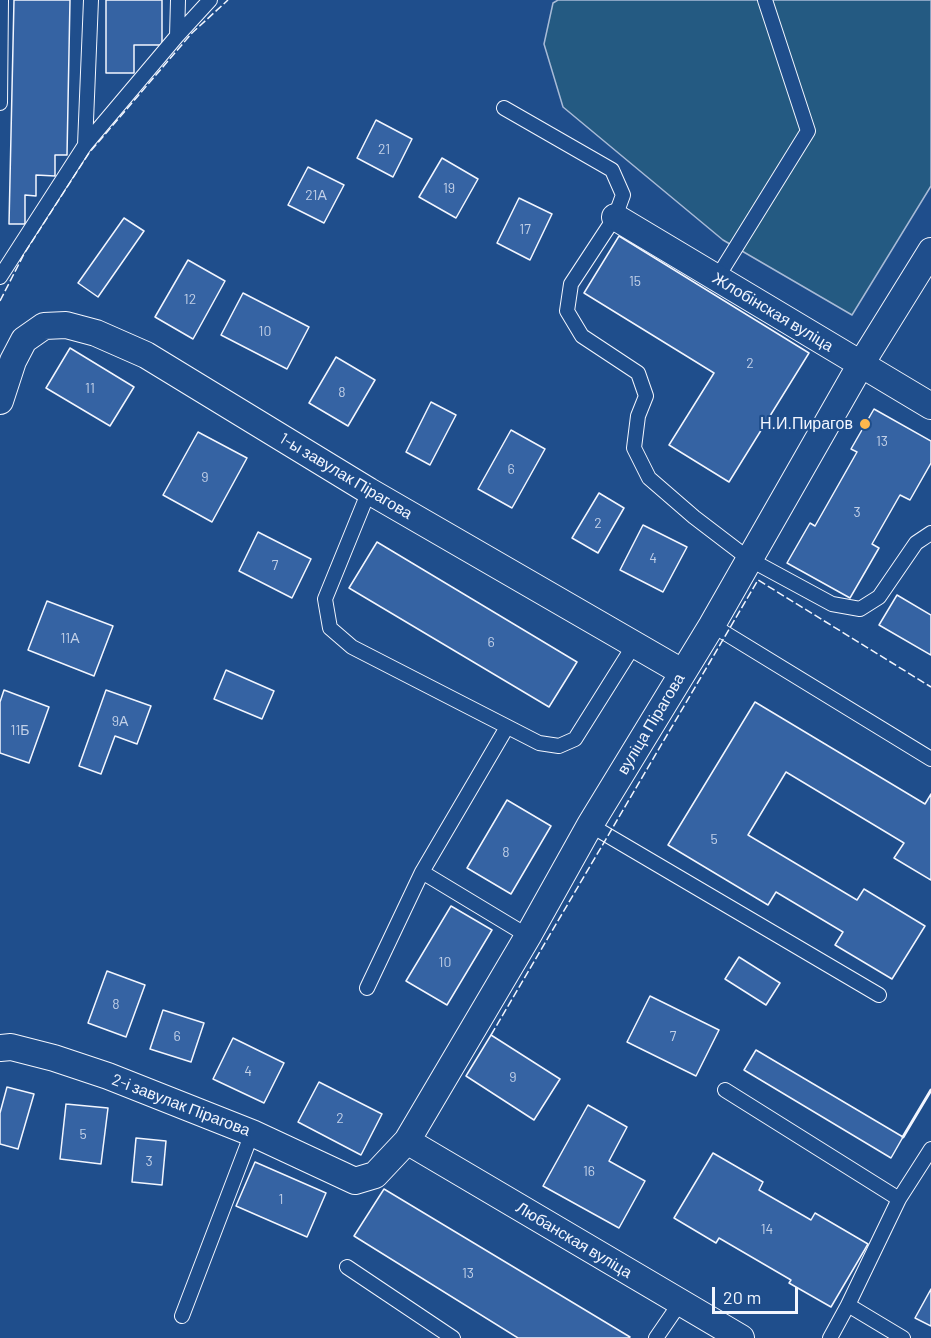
<!DOCTYPE html>
<meta charset="utf-8">
<style>
body{margin:0}
#map{position:relative;width:931px;height:1338px;overflow:hidden;background:#1f4e8c;font-family:Barlow,sans-serif}
canvas{display:block}
.scale{position:absolute;left:712px;top:1287px;width:86px;height:27px;box-sizing:border-box;border:3px solid #f2f6ff;border-top:0;padding-left:8px;font-size:18px;line-height:21px;white-space:nowrap;color:#f2f6ff;-webkit-text-stroke:4px #1f4e8c;paint-order:stroke}
</style>
<div id="map">
<canvas width="931" height="1338"></canvas>
<div class="scale">20 m</div>
</div>
<script>
const g = document.querySelector('canvas').getContext('2d');
g.lineJoin = 'round';
function fillPath(path, color) { g.fillStyle = color; g.fill(path, 'evenodd'); }
const shape = rows => new Path2D(rows.map(r => 'M' + r).join(''));
function stroke(path, color, width, dash) { g.strokeStyle = color; g.lineWidth = width; g.lineCap = dash ? 'butt' : 'round'; g.setLineDash(dash || []); g.stroke(path); }
function write(font, color, halo, rows, align = 'center') {
  g.font = font + ' Barlow,sans-serif'; g.lineWidth = 4.5; g.setLineDash([]); g.textBaseline = 'middle'; g.strokeStyle = halo; g.fillStyle = color; for (const [text, x, y, turn = 0] of rows) {
    g.save(); g.translate(x, y); g.rotate((+turn || 0) * Math.PI / 180); g.textAlign = isNaN(turn) ? turn : align; if (halo) g.strokeText(text, 0, 0); g.fillText(text, 0, 0); g.restore();
  }
}
const green = shape([
 [558,0,931,0,931,186,852,315,723,240,563,107,544,44,553,3,558,0]
]);
fillPath(green, '#245a82');
stroke(green, '#a8bbd7', 1.5);
const building = shape([
 [14,0,70,0,67,155,55,155,55,176,36,175,36,196,25,195,25,224,9,224,14,0],
 [106,0,162,0,162,45,134,45,134,73,106,73,106,0],
 [376,120,412,139,393,177,357,158,376,120],
 [442,158,478,179,456,218,419,197,442,158],
 [308,167,344,185,324,223,288,205,308,167],
 [519,198,552,214,530,260,497,243,519,198],
 [124,218,144,231,98,297,78,283,124,218],
 [619,236,809,353,729,482,669,445,714,373,584,293,619,236],
 [188,260,225,281,193,339,155,317,188,260],
 [243,293,309,327,287,369,221,335,243,293],
 [70,348,134,387,110,426,46,388,70,348],
 [336,357,375,380,348,426,309,403,336,357],
 [431,402,456,415,430,465,406,452,431,402],
 [874,409,931,441,931,463,910,500,900,495,872,544,879,548,850,598,787,563,810,523,815,526,857,452,851,449,874,409],
 [511,430,545,449,512,508,478,489,511,430],
 [198,432,247,458,212,522,163,495,198,432],
 [599,493,624,508,598,553,572,538,599,493],
 [643,525,687,547,663,592,620,570,643,525],
 [258,532,311,559,292,598,239,571,258,532],
 [377,542,577,662,549,707,349,588,377,542],
 [897,595,931,615,931,655,879,625,897,595],
 [47,601,113,626,94,676,28,650,47,601],
 [226,670,274,691,262,719,214,699,226,670],
 [4,690,49,707,29,763,0,753,0,702,4,690],
 [106,690,151,706,137,744,115,736,101,774,79,766,106,690],
 [755,702,925,804,931,794,931,880,894,858,904,843,786,772,748,835,857,900,864,889,925,926,892,979,835,945,843,932,776,892,768,905,668,845,755,702],
 [507,800,551,826,511,894,467,868,507,800],
 [451,906,492,930,447,1005,406,981,451,906],
 [739,957,780,983,766,1005,725,979,739,957],
 [107,971,145,985,126,1037,88,1023,107,971],
 [650,996,719,1030,696,1076,627,1042,650,996],
 [163,1010,204,1023,191,1062,150,1049,163,1010],
 [491,1035,560,1079,534,1120,466,1076,491,1035],
 [233,1038,284,1063,264,1103,213,1079,233,1038],
 [756,1050,903,1137,891,1158,744,1070,756,1050],
 [319,1082,382,1114,361,1155,298,1122,319,1082],
 [7,1087,34,1094,18,1149,0,1144,0,1113,7,1087],
 [66,1104,108,1108,101,1164,60,1159,66,1104],
 [588,1105,627,1127,609,1161,645,1181,619,1228,543,1186,588,1105],
 [136,1138,166,1141,162,1185,132,1182,136,1138],
 [713,1153,763,1182,759,1190,811,1220,815,1213,868,1244,831,1307,789,1283,791,1280,719,1238,716,1243,674,1218,713,1153],
 [255,1162,326,1193,307,1237,236,1206,255,1162],
 [384,1189,630,1337,629,1338,518,1338,354,1236,384,1189],
 [931,1289,931,1326,915,1318,931,1289]
]);
fillPath(building, '#3563a3');
stroke(building, '#f2f6ff', 1.5);
const service = shape([
 [177,36,178,0],
 [0,103,1,0],
 [504,108,612,170,623,195,615,217,571,284,567,311,582,336,638,373,646,396,638,416,634,448,649,478,694,517,749,559,832,604,860,609,879,597,916,543,931,533],
 [85,145,91,0],
 [0,277,85,145,177,36,210,0],
 [717,278,808,131,765,0],
 [369,491,325,599,330,628,352,647,539,743,559,746,575,739,634,645],
 [712,625,931,759],
 [590,825,879,995],
 [422,872,528,936],
 [367,988,422,872,507,727],
 [725,1090,899,1199],
 [347,1267,453,1338],
 [848,1305,899,1199,931,1149],
 [182,1316,252,1133],
 [656,1338,680,1303],
 [830,1338,848,1305,903,1338]
]);
const minor = shape([
 [615,217,931,406],
 [0,401,13,361,24,340,44,326,66,325,96,333,146,355,369,491,682,672],
 [0,1048,11,1047,54,1058,108,1076,252,1133,355,1181,375,1175,407,1141,528,936,590,825,712,625,861,364,931,251],
 [407,1141,741,1338]
]);
stroke(service, '#f2f6ff', 16);
stroke(minor, '#f2f6ff', 28);
stroke(service, '#1f4e8c', 14);
stroke(minor, '#1f4e8c', 26);
stroke(shape([
 [0,301,24,254,89,153,192,33,228,0],
 [491,1035,758,580,931,687]
]), '#f2f6ff', 1.5, [8, 3]);
stroke(shape([
 [903,1137,931,1090]
]), '#f2f6ff', 3);
for (const [x, y, r, color] of [
 [865,424,6,"#ffb74d"]
]) { const dot = new Path2D(); dot.arc(x, y, r, 0, 2 * Math.PI); g.fillStyle = color; g.fill(dot); stroke(dot, '#1f4e8c', 2); }
write('14px', '#c3d1e8', null, [
 ["21",384,149],
 ["19",449,188],
 ["21А",316,195],
 ["17",525,229],
 ["15",635,281],
 ["12",190,299],
 ["10",265,331],
 ["2",750,363],
 ["11",90,388],
 ["8",342,392],
 ["13",882,441],
 ["6",511,469],
 ["9",205,477],
 ["3",857,512],
 ["2",598,523],
 ["4",653,558],
 ["7",275,565],
 ["11А",70,638],
 ["6",491,642],
 ["9А",120,721],
 ["11Б",20,730],
 ["5",714,839],
 ["8",506,852],
 ["10",445,962],
 ["8",116,1004],
 ["6",177,1036],
 ["7",673,1036],
 ["4",248,1071],
 ["9",513,1077],
 ["2",340,1118],
 ["5",83,1134],
 ["3",149,1161],
 ["16",589,1171],
 ["1",281,1199],
 ["14",767,1229],
 ["13",468,1273]
]);
write('16px', '#f2f6ff', '#1f4e8c', [
 ["Жлобінская вуліца",773,312,31],
 ["1-ы завулак Пірагова",346,476,31],
 ["вуліца Пірагова",651,724,-59],
 ["2-і завулак Пірагова",181,1105,21],
 ["Любанская вуліца",574,1240,31]
]);
write('16px', '#f2f6ff', '#1f4e8c', [
 ["Н.И.Пирагов",853,424]
], 'right');
</script>
